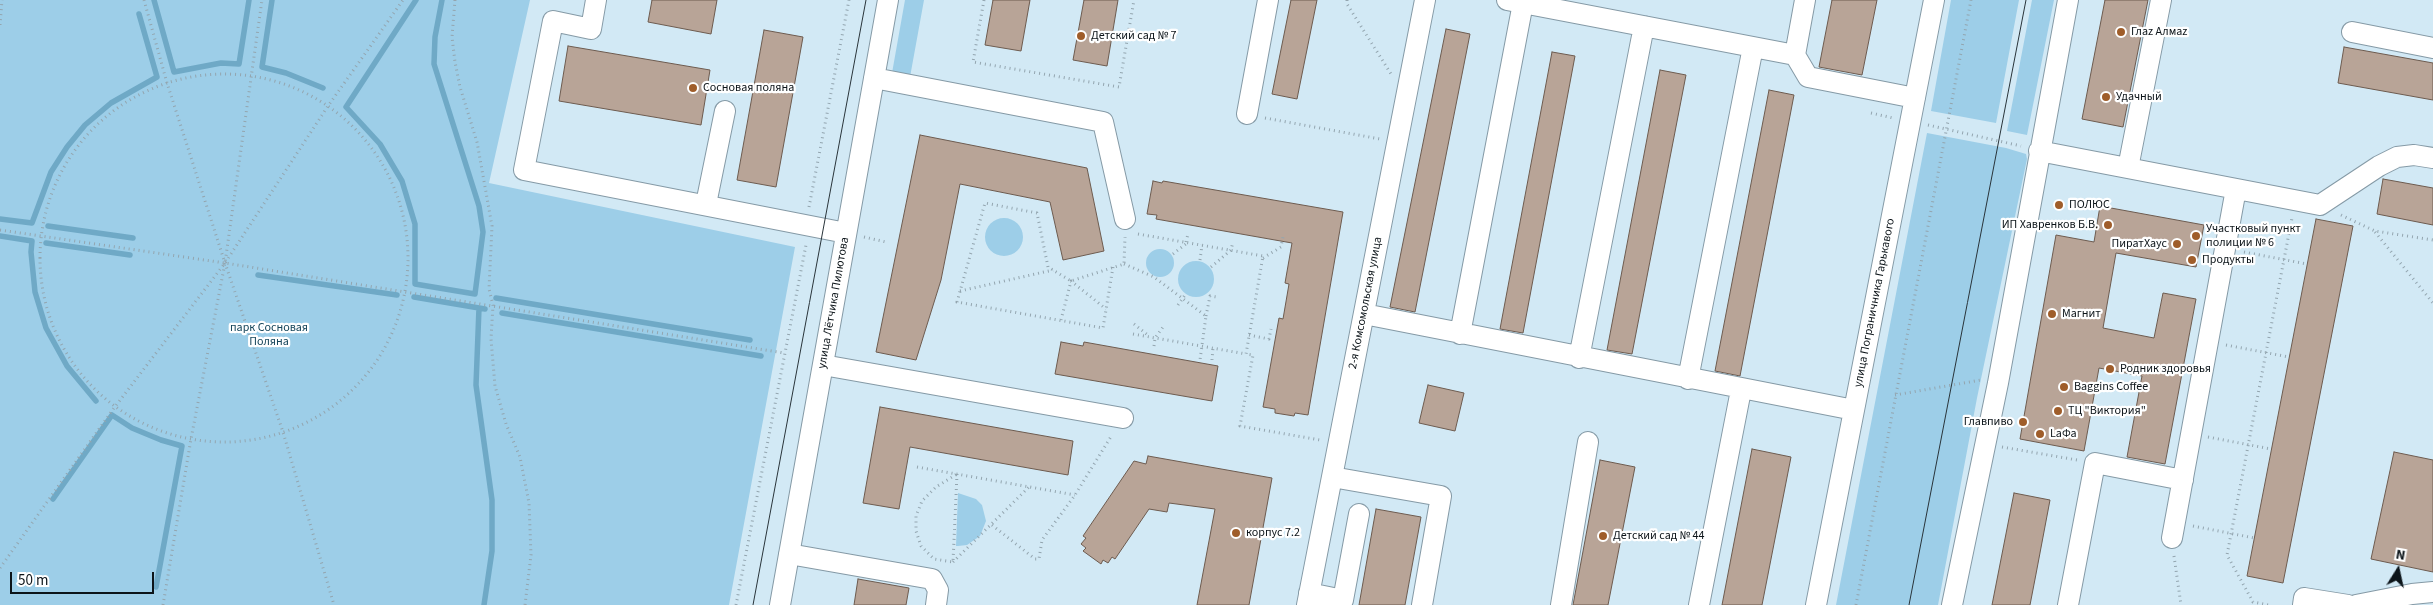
<!DOCTYPE html>
<meta charset="utf-8">
<style>
body{margin:0}
#map{position:relative;width:2433px;height:605px;overflow:hidden;background:#d2e9f5;font-family:"Source Sans 3",sans-serif}
canvas{display:block}
.north{position:absolute;left:2373px;top:545px;width:50px;height:50px;-webkit-text-stroke:4px #fff;paint-order:stroke;rotate:10deg;font-size:14px;font-weight:700;line-height:20px;text-align:center;color:#0c1419}
.north::after{content:'';display:block;margin:auto;width:18px;height:22px;background:#0c1419;clip-path:polygon(50% 0,100% 100%,50% 72%,0 100%)}
.scale{position:absolute;left:10px;top:572px;width:144px;height:22px;box-sizing:border-box;border:2px solid #0c1419;border-top:0;padding-left:6px;font-size:15px;line-height:18px;white-space:nowrap;color:#0c1419;-webkit-text-stroke:4px #fff;paint-order:stroke}
</style>
<div id="map">
<canvas width="2433" height="605"></canvas>
<div class="north">N</div>
<div class="scale">50 m</div>
</div>
<script>
const g = document.querySelector('canvas').getContext('2d');
g.lineJoin = 'round';
function fillPath(path, color) { g.fillStyle = color; g.fill(path, 'evenodd'); }
const shape = rows => new Path2D(rows.map(r => 'M' + r).join(''));
function stroke(path, color, width, dash) { g.strokeStyle = color; g.lineWidth = width; g.lineCap = dash ? 'butt' : 'round'; g.setLineDash(dash || []); g.stroke(path); }
function write(font, color, halo, rows, align = 'center') {
  g.font = font + ' "Source Sans 3",sans-serif'; g.lineWidth = 4.5; g.setLineDash([]); g.textBaseline = 'middle'; g.strokeStyle = halo; g.fillStyle = color; for (const [text, x, y, turn = 0] of rows) {
    g.save(); g.translate(x, y); g.rotate((+turn || 0) * Math.PI / 180); g.textAlign = isNaN(turn) ? turn : align; if (halo) g.strokeText(text, 0, 0); g.fillText(text, 0, 0); g.restore();
  }
}
fillPath(shape([
 [0,0,530,0,489,183,795,247,729,605,0,605],
 [905,0,924,0,910,77,892,73],
 [1951,0,2019,0,1996,123,1931,111],
 [2032,0,2054,0,2027,135,2007,131],
 [1927,133,2006,148,2026,154,2027,159,1977,398,1938,605,1836,605],
 '985 237a19 19 0 1 1 38 0a19 19 0 1 1-38 0Z',
 '1146 263a14 14 0 1 1 28 0a14 14 0 1 1-28 0Z',
 '1178 279a18 18 0 1 1 36 0a18 18 0 1 1-36 0Z',
 [958,493,976,499,982,505,986,521,980,536,967,545,958,546,956,546]
]), '#9dcee8');
stroke(shape([
 [154,0,174,72,221,63,239,64,249,0],
 [272,0,262,67,286,73,323,88],
 [416,0,346,107,380,144,402,181,415,224,415,284,475,294,483,232,479,206,434,64,435,37,442,0],
 [0,219,32,223,51,172,67,147,85,125,111,103,157,77,139,14],
 [48,226,133,238],
 [0,236,32,241,31,252,35,292,46,328,67,366,96,401],
 [46,243,130,255],
 [258,275,397,295],
 [414,297,485,309],
 [496,298,750,340],
 [479,308,476,385,492,500,492,551,484,605],
 [502,313,761,356],
 [53,499,112,415,132,428,161,440,182,446,156,587]
]), '#6fa9c6', 5.5);
const building = shape([
 [652,0,717,0,711,34,648,22,652,0],
 [993,0,1030,0,1021,51,985,45,993,0],
 [1084,0,1118,0,1107,66,1073,60,1084,0],
 [1291,0,1317,0,1297,99,1272,94,1291,0],
 [1832,0,1877,0,1862,75,1819,67,1832,0],
 [2105,0,2148,0,2123,127,2082,119,2105,0],
 [1446,29,1470,34,1415,312,1390,307,1446,29],
 [764,30,803,37,776,187,737,180,764,30],
 [568,46,710,70,701,125,559,101,568,46],
 [2344,47,2433,63,2433,100,2338,83,2344,47],
 [1552,52,1575,56,1523,333,1500,329,1552,52],
 [1660,70,1686,75,1632,354,1607,350,1660,70],
 [1769,90,1794,95,1740,376,1715,371,1769,90],
 [920,135,1087,168,1104,251,1063,260,1050,202,960,184,941,280,916,360,876,352,920,135],
 [2383,179,2433,188,2433,225,2377,214,2383,179],
 [1153,181,1162,183,1163,181,1343,212,1308,415,1295,413,1294,416,1275,413,1275,409,1263,407,1279,318,1283,319,1289,284,1285,283,1292,243,1156,219,1157,215,1147,214,1153,181],
 [2100,206,2204,225,2196,267,2116,253,2103,328,2154,338,2163,293,2196,299,2165,464,2127,457,2142,376,2099,368,2084,451,2020,439,2056,235,2094,242,2100,206],
 [2316,219,2353,226,2283,583,2247,576,2316,219],
 [1061,342,1083,346,1084,342,1218,366,1212,401,1055,374,1061,342],
 [1428,385,1464,393,1455,431,1419,423,1428,385],
 [880,407,1073,441,1068,475,910,447,899,509,863,503,880,407],
 [1752,449,1791,457,1762,605,1722,605,1752,449],
 [2394,452,2433,460,2433,572,2371,559,2394,452],
 [1148,456,1272,478,1249,605,1197,605,1215,509,1169,503,1167,512,1149,509,1115,559,1112,557,1108,563,1103,560,1101,564,1083,551,1086,548,1081,544,1086,538,1083,536,1134,461,1146,464,1148,456],
 [1600,460,1635,467,1608,605,1573,605,1600,460],
 [2014,493,2050,500,2036,574,2030,605,1992,605,2014,493],
 [1376,509,1421,517,1405,605,1359,605,1376,509],
 [858,579,909,588,906,605,854,605,858,579]
]);
fillPath(building, '#b8a497');
stroke(building, '#6d5b4f', 1);
const minor = shape([
 [596,0,591,29,553,21,524,170,846,233],
 [1507,0,1795,55,1805,0],
 [2352,32,2433,48],
 [1795,55,1808,77,1915,98],
 [874,78,1103,122,1125,219],
 [1247,114,1268,0],
 [2039,151,2320,205,2379,166,2397,157,2414,155,2433,158],
 [2128,168,2161,0],
 [706,204,725,111],
 [1364,314,1854,410],
 [1460,334,1523,3],
 [1579,358,1644,26],
 [823,365,1123,418],
 [1688,379,1753,47],
 [1332,477,1441,496,1422,605],
 [2172,538,2236,189],
 [789,554,932,579,938,590,936,605],
 [1309,593,1343,600,1359,514],
 [780,605,888,0],
 [1307,605,1425,0],
 [1561,605,1588,442],
 [1699,605,1741,390],
 [1816,605,1934,0],
 [1952,605,1998,383,2068,0],
 [2068,605,2095,463,2183,480],
 [2303,605,2304,598,2348,605],
 [2356,605,2412,594,2433,592]
]);
stroke(minor, '#859aa6', 22);
stroke(shape([
 [144,0,167,83,225,263,283,432,334,605],
 [455,0,452,37,455,62,460,87,477,142,492,226,489,289,493,305,491,339,495,386,506,424,520,457,529,503,531,555,525,605],
 [984,0,973,62,1119,87,1134,0],
 [1347,0,1347,4,1391,74],
 [0,25,2,0],
 '40 258a184 184 0 1 1 368 0a184 184 0 1 1-368 0Z',
 [1871,113,1893,118],
 [1265,118,1380,139],
 [1928,125,2021,146],
 [809,207,849,0],
 [2341,215,2375,231,2433,240],
 [0,230,225,263,784,353],
 [2375,232,2433,303],
 [1138,234,1263,256,1246,354,1253,355,1240,426,1320,440],
 [864,237,886,242],
 [1186,242,1188,234],
 [2244,252,2307,264],
 [1173,254,1187,243],
 [1263,258,1281,247,1283,237],
 [1200,260,1202,245],
 [1124,264,1154,277,1206,316,1200,360],
 [1113,267,1103,328,957,302,985,203,1037,213,1048,267,1071,281,1124,264,1125,237],
 [1211,267,1231,250,1233,242],
 [960,291,1053,270],
 [1178,305,1185,295],
 [1206,316,1210,296,1217,297],
 [1061,320,1071,281,1106,309],
 [1134,324,1149,336],
 [1133,334,1246,354],
 [1249,335,1269,339,1271,329],
 [2226,345,2289,357],
 [1154,346,1155,338,1163,327],
 [1212,360,1213,348],
 [1895,395,1981,380],
 [2208,437,2271,449],
 [2002,447,2077,460],
 [917,467,1075,495],
 [957,474,953,562,934,559,921,546,916,531,916,516,922,501,936,487,957,474],
 [992,525,1035,559,1039,559,1042,540,1075,495,1112,435],
 [2193,526,2254,538],
 [2174,556,2181,605],
 [953,562,1029,487],
 [0,568,114,408,225,263,328,106,403,0],
 [163,605,191,439,225,263,262,0],
 [736,605,806,245],
 [1856,605,1971,0],
 [2268,605,2253,602,2227,555,2292,218]
]), '#93a5af', 3, [1, 4]);
stroke(minor, '#fff', 20);
stroke(shape([
 [753,605,866,0],
 [1909,605,2026,0]
]), '#29343a', 1);
for (const [x, y, r, color] of [
 [2121,32,5,"#9f5d2a"],
 [1081,36,5,"#9f5d2a"],
 [693,88,5,"#9f5d2a"],
 [2106,97,5,"#9f5d2a"],
 [2059,205,5,"#9f5d2a"],
 [2108,225,5,"#9f5d2a"],
 [2196,236,5,"#9f5d2a"],
 [2177,244,5,"#9f5d2a"],
 [2192,260,5,"#9f5d2a"],
 [2052,314,5,"#9f5d2a"],
 [2110,369,5,"#9f5d2a"],
 [2064,387,5,"#9f5d2a"],
 [2058,411,5,"#9f5d2a"],
 [2023,422,5,"#9f5d2a"],
 [2040,434,5,"#9f5d2a"],
 [1236,533,5,"#9f5d2a"],
 [1603,536,5,"#9f5d2a"]
]) { const dot = new Path2D(); dot.arc(x, y, r, 0, 2 * Math.PI); g.fillStyle = color; g.fill(dot); stroke(dot, '#fff', 2); }
write('12px', '#0c1419', '#fff', [
 ["Глаz Алмаz",2131,32],
 ["Детский сад № 7",1091,36],
 ["Сосновая поляна",703,88],
 ["Удачный",2116,97],
 ["ПОЛЮС",2069,205],
 ["ИП Хавренков Б.В.",2098,225,"right"],
 ["Участковый пункт",2206,229],
 ["полиции № 6",2206,243],
 ["ПиратХаус",2167,244,"right"],
 ["Продукты",2202,260],
 ["Магнит",2062,314],
 ["Родник здоровья",2120,369],
 ["Baggins Coffee",2074,387],
 ["ТЦ \"Виктория\"",2068,411],
 ["Главпиво",2013,422,"right"],
 ["LaФа",2050,434],
 ["корпус 7.2",1246,533],
 ["Детский сад № 44",1613,536]
], 'left');
write('12px', '#0c1419', '#fff', [
 ["улица Лётчика Пилютова",834,303,-80],
 ["2-я Комсомольская улица",1366,303,-79],
 ["улица Пограничника Гарькавого",1875,303,-79]
]);
write('12px', '#15455a', '#fff', [
 ["парк Сосновая",269,328],
 ["Поляна",269,342]
]);
</script>
